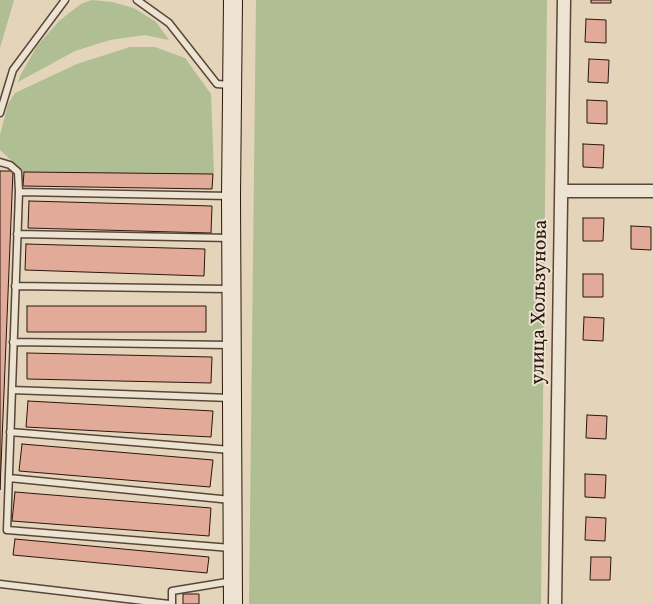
<!DOCTYPE html>
<meta charset="utf-8">
<style>
body{margin:0}
canvas{display:block;background:#e3d4ba}
</style>
<canvas width="653" height="604"></canvas>
<script>
const g = document.querySelector('canvas').getContext('2d');
g.lineJoin = 'round';
function fillPath(path, color) { g.fillStyle = color; g.fill(path, 'evenodd'); }
const shape = rows => new Path2D(rows.map(r => 'M' + r).join(''));
function stroke(path, color, width, dash) { g.strokeStyle = color; g.lineWidth = width; g.lineCap = dash ? 'butt' : 'round'; g.setLineDash(dash || []); g.stroke(path); }
function write(font, color, halo, rows, align = 'center') {
  g.font = font + ' Vollkorn,serif'; g.lineWidth = 4; g.setLineDash([]); g.textBaseline = 'middle'; g.strokeStyle = halo; g.fillStyle = color; for (const [text, x, y, turn = 0] of rows) {
    g.save(); g.translate(x, y); g.rotate((+turn || 0) * Math.PI / 180); g.textAlign = isNaN(turn) ? turn : align; if (halo) g.strokeText(text, 0, 0); g.fillText(text, 0, 0); g.restore();
  }
}
fillPath(shape([
 [0,0,14,0,0,48],
 [92,0,112,2,134,8,156,22,169,40,145,35,110,40,75,51,18,82,20,76,37,46,59,21,81,4],
 [256,0,547,0,541,604,249,604],
 [130,47,155,47,185,58,211,94,214,173,213,174,24,172,0,150,0,135,8,104,15,93,77,64]
]), '#afbe93');
const building = shape([
 [591,0,611,0,611,3,591,3,591,0],
 [586,19,606,20,606,43,585,42,586,19],
 [589,59,609,60,608,83,588,82,589,59],
 [587,100,607,101,607,124,587,123,587,100],
 [583,144,604,145,603,168,583,167,583,144],
 [0,171,13,171,0,490,0,171],
 [24,172,213,174,212,189,23,186,24,172],
 [29,201,212,206,211,233,28,228,29,201],
 [583,218,604,218,603,241,583,241,583,218],
 [631,226,651,227,651,250,631,249,631,226],
 [26,244,205,249,204,276,25,270,26,244],
 [583,274,603,274,603,297,583,297,583,274],
 [27,306,206,306,206,332,27,332,27,306],
 [584,317,604,318,603,341,583,340,584,317],
 [27,353,212,357,211,383,27,379,27,353],
 [28,401,213,411,211,437,26,427,28,401],
 [587,415,607,416,606,439,586,438,587,415],
 [22,444,213,460,210,487,19,471,22,444],
 [585,474,606,475,605,498,585,497,585,474],
 [15,492,211,508,209,536,12,521,15,492],
 [586,517,606,518,605,541,585,540,586,517],
 [15,539,209,557,207,573,13,555,15,539],
 [591,557,611,557,610,580,590,580,591,557],
 [183,594,199,594,199,604,183,604,183,594]
]);
fillPath(building, '#e1aa99');
stroke(building, '#2b170e', 1);
const lane = shape([
 [137,0,169,23,217,84,231,85],
 [0,113,13,70,65,0],
 [0,162,10,165,18,172,19,192,7,530,231,548],
 [19,192,230,196],
 [17,234,231,238],
 [15,286,229,289],
 [13,342,230,345],
 [12,390,230,398],
 [10,432,231,450],
 [9,478,231,500],
 [0,584,169,604],
 [172,604,172,591,233,581]
]);
const street = shape([
 [562,191,653,191],
 [555,604,564,0]
]);
const secondary = shape([
 [233,604,231,196,233,0]
]);
stroke(lane, '#594639', 9);
stroke(street, '#594639', 15);
stroke(secondary, '#2b170e', 20);
stroke(lane, '#ede3d2', 6);
stroke(street, '#ede3d2', 12);
stroke(secondary, '#ede3d2', 18);
write('20px', '#2b170e', '#ede3d2', [
 ["улица Хользунова",541,302,-89]
]);
</script>
